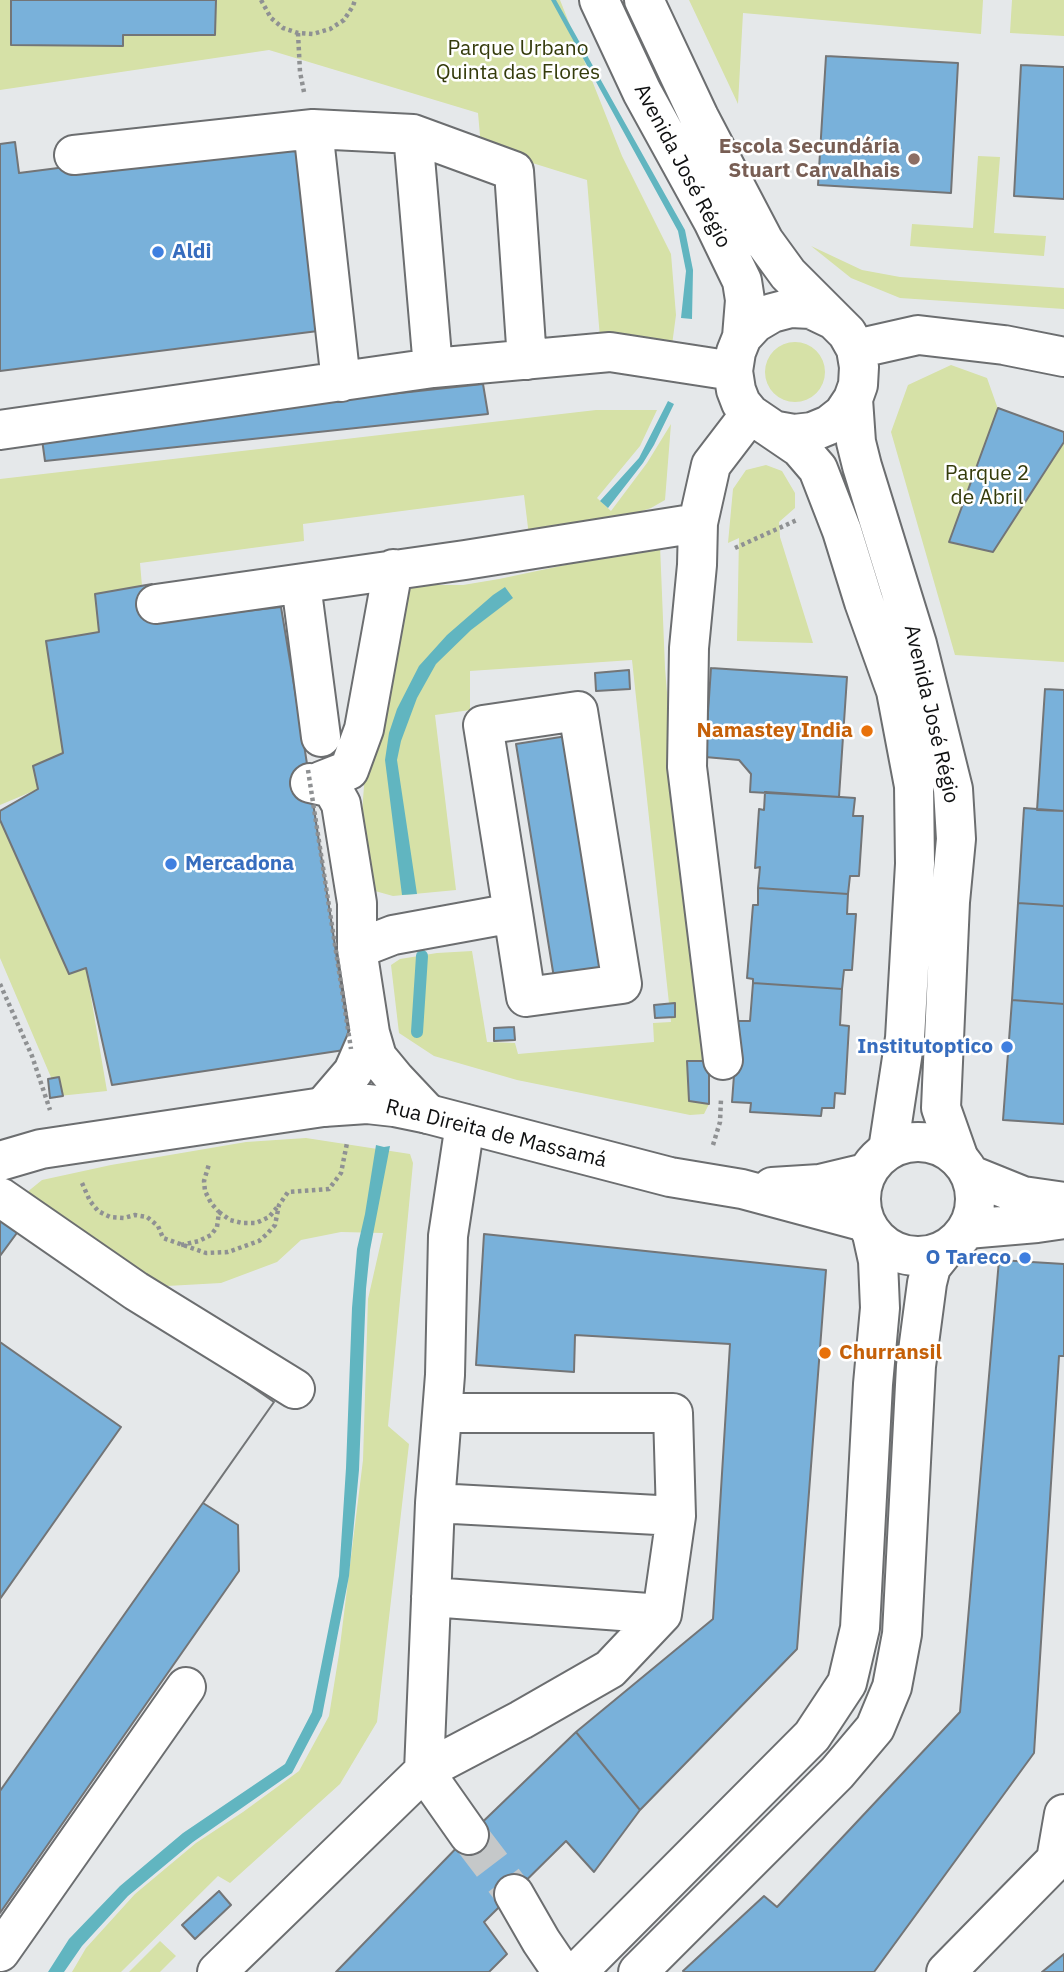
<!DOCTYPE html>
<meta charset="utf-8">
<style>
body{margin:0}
canvas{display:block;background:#e5e8ea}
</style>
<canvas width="1064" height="1972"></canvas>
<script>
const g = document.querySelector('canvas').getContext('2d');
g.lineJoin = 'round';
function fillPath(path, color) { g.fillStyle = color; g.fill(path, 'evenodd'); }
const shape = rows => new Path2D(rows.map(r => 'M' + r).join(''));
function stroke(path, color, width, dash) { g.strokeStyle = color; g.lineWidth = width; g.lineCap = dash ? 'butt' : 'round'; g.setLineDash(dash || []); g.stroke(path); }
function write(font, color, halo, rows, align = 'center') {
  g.font = font + ' "IBM Plex Sans",sans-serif'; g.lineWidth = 5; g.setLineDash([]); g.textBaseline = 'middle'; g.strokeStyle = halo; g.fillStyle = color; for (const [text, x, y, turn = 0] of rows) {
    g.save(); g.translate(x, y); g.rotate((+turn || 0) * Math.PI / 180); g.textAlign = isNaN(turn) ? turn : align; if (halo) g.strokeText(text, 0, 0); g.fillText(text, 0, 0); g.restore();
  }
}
fillPath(shape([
 [0,0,560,0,622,156,671,254,676,315,672,345,600,338,587,180,481,147,478,113,269,50,0,90],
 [689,0,983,0,981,34,743,13,738,104],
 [1012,0,1064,0,1064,36,1010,33],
 [978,156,1000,157,994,233,1046,236,1044,256,910,246,912,224,973,228],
 [811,246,862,270,900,277,1064,288,1064,309,900,298,851,278],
 '765 372a30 30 0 1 1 60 0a30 30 0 1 1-60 0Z',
 [951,365,987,378,998,409,1064,432,1064,662,955,655,891,432,908,385],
 [596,410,657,410,640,446,597,498,611,511,647,463,671,424,665,500,651,508,612,521,529,536,524,495,303,524,304,541,140,563,142,586,95,594,99,632,47,641,63,753,33,766,38,789,0,805,0,479],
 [766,465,782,471,795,493,795,508,779,522,780,537,813,643,737,641,739,538,728,543,733,489,746,470],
 [660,545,665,668,678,827,709,1061,709,1104,704,1114,690,1115,517,1080,434,1056,399,1033,391,965,400,959,437,953,472,951,487,1042,515,1043,518,1054,654,1042,653,1023,671,1022,632,660,470,671,470,710,435,715,456,890,393,896,375,891,367,884,362,813,364,786,371,739,409,585,463,585,499,579],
 [0,819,68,973,86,968,107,1091,59,1096,0,958],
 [306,1138,410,1154,413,1163,388,1426,409,1444,377,1722,340,1784,230,1883,218,1876,121,1972,72,1972,86,1948,135,1894,196,1843,243,1812,299,1771,329,1716,339,1654,363,1460,368,1299,383,1233,341,1232,301,1240,277,1262,221,1283,167,1286,112,1261,26,1193,42,1180,111,1165,246,1142],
 [160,1941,176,1956,160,1972,129,1972]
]), '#d6e1a7');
fillPath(shape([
 [551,0,556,0,685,230,693,270,692,319,681,318,686,271,678,231],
 [668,401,674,404,654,445,643,463,608,508,600,501,639,458],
 [505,587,513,598,471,630,436,664,417,698,401,741,397,760,417,894,402,895,385,760,389,733,397,709,419,666,447,635,493,595],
 [376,1145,384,1147,390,1146,370,1250,366,1289,359,1470,349,1576,322,1716,292,1773,193,1842,128,1896,82,1946,64,1972,48,1972,69,1939,120,1886,183,1833,285,1764,312,1712,339,1576,346,1468,352,1308,357,1249,365,1214]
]), '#61b5c0');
stroke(shape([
 [417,1032,422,956]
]), '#61b5c0', 12);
const building = shape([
 [11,0,216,0,215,35,123,35,123,46,11,45,11,0],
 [826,56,958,63,951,193,818,185,826,56],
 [1021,65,1064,67,1064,199,1014,196,1021,65],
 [301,137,326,330,0,371,0,144,15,142,19,173,301,137],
 [483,384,488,414,45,461,41,432,483,384],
 [998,408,1064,432,1064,442,993,552,949,542,998,408],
 [152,584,157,621,281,607,305,751,351,1049,112,1085,86,968,69,974,0,820,0,811,38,789,33,766,63,753,46,641,99,632,95,594,152,584],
 [711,668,847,677,839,797,750,792,751,774,739,760,705,757,711,668],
 [629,670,630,689,596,691,595,673,629,670],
 [1045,689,1064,690,1064,811,1037,810,1045,689],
 [567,736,609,979,555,984,516,744,567,736],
 [765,792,855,798,853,816,863,816,859,876,850,876,848,894,758,888,760,867,755,868,759,809,764,810,765,792],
 [1024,808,1064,811,1064,906,1018,903,1024,808],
 [758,888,848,894,847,914,856,914,852,970,844,970,842,989,753,983,753,979,747,978,753,905,758,905,758,888],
 [1018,903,1064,906,1064,1004,1012,1000,1018,903],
 [753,983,842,989,840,1025,849,1026,845,1094,835,1093,834,1108,822,1108,821,1116,750,1112,751,1103,732,1102,738,1021,750,1021,753,983],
 [1012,1000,1064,1004,1064,1124,1003,1120,1012,1000],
 [675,1003,675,1017,655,1018,654,1005,675,1003],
 [514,1027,515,1040,494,1041,494,1028,514,1027],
 [687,1061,709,1061,709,1104,689,1101,687,1061],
 [59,1077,63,1096,50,1098,48,1079,59,1077],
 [0,1212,274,1402,203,1503,238,1525,239,1571,0,1913,0,1212],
 [22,1226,274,1402,0,1791,0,1599,121,1427,0,1342,0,1256,22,1226],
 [484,1234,826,1270,797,1649,640,1810,576,1732,713,1619,730,1344,575,1335,574,1372,476,1365,484,1234],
 [999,1260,1064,1264,1064,1356,1059,1356,1034,1753,874,1972,684,1972,683,1971,764,1896,777,1907,960,1712,999,1260],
 [576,1732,640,1810,594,1872,566,1841,484,1922,507,1954,489,1972,336,1972,469,1835,576,1732],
 [219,1891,231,1905,195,1939,182,1925,219,1891],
 [1064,1954,1064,1972,1042,1972,1064,1954]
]);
fillPath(building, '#79b1da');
stroke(building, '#737577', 2);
stroke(shape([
 [469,1835,514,1894]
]), '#c5c8c9', 38, [38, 19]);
const minor = shape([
 [599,0,642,92,713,221,742,281,745,300,742,337],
 [644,0,699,117,764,241,788,274,847,333,856,349,859,367,858,385,853,399,843,414,829,425,812,432,794,434,777,431],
 [313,129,413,134,514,171,527,360],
 [413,134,433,368],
 [74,155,313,129,341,382],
 [834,320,811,309,791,308,772,313,755,323,742,337,736,352,733,371,736,390,741,403,750,414,800,448,818,469,842,531,864,602,896,691,914,786,915,864,905,1038,888,1150],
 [856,349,918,335,1004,345,1064,357],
 [853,399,856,442,862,466,917,644,953,789,956,839,950,902,941,1108,959,1159],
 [0,430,433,368,610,352,733,371],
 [301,584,321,737],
 [156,604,465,560,698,523],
 [321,781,349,770,364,729,393,569],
 [310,783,332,788,341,804,357,903,357,949,370,1033,377,1057,396,1080,428,1114],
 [357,949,393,935,513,913,526,997,622,984,578,711,483,725,513,913],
 [723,1060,687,767,689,648,697,565,698,523,711,465,750,414],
 [323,1107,353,1072,370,1033],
 [0,1197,136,1291,295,1389],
 [435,1503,676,1516],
 [431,1597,662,1614],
 [424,1771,435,1503,445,1375,448,1236,465,1124],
 [424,1771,469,1835],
 [514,1894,541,1941,562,1972],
 [0,1952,186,1687],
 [217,1972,424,1771,521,1720,610,1669,662,1614,676,1516,673,1413,442,1413],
 [577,1972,812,1736,847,1683,860,1628,873,1384,880,1308,878,1261,872,1234],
 [638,1972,837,1773,875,1728,892,1687,902,1634,916,1366,927,1283,931,1267,943,1252],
 [946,1972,1056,1860,1064,1814]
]);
const major = shape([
 '861 1199a57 57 0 1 1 114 0a57 57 0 1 1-114 0Z',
 [0,1161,41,1149,323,1107,367,1104,394,1107,428,1114,670,1177,742,1189,865,1222],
 [971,1175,1023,1196,1064,1202],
 [772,1187,820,1184,866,1173],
 [967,1229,1037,1223,1064,1219]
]);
stroke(minor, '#6c6e70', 42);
stroke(major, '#6c6e70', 42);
stroke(shape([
 [261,0,271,18,283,28,298,33,313,34,330,29,344,20,353,6,355,0],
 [298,33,300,72,304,92],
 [735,548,797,520],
 [0,984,32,1056,50,1110],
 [713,1145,720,1122,721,1099],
 [82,1183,90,1201,98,1211,110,1217,124,1218,135,1215,147,1217,158,1226,163,1238,206,1253,228,1252,259,1241,267,1234,275,1225,279,1205,288,1192,329,1189,341,1173,347,1143],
 [219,1212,230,1220,242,1223,256,1223,269,1217,279,1205],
 [181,1245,199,1241,211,1235,217,1227,219,1212,211,1203,205,1191,204,1181,209,1164]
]), '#8f9193', 4.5, [3.5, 3.5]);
stroke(minor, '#fff', 38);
stroke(major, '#fff', 38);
stroke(shape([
 [308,770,351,1049]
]), '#8f9193', 4.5, [3.5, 3.5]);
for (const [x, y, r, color] of [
 [914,159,7,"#8d6e63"],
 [158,252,7,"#3f7fe0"],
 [867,731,7,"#e8710a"],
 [171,864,7,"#3f7fe0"],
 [1007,1047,7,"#3f7fe0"],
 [1025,1258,7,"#3f7fe0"],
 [825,1353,7,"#e8710a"]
]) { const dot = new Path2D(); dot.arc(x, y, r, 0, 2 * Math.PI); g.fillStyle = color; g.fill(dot); stroke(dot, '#fff', 2.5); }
write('21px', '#343b0b', '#fff', [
 ["Parque Urbano",518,49],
 ["Quinta das Flores",518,73],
 ["Parque 2",987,474],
 ["de Abril",987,498]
]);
write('bold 21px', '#785e54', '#fff', [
 ["Escola Secundária",900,147],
 ["Stuart Carvalhais",900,171]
], 'right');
write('21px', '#0f1011', '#fff', [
 ["Avenida José Régio",682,166,62],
 ["Avenida José Régio",931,714,77],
 ["Rua Direita de Massamá",496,1134,14]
]);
write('bold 21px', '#366cbe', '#fff', [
 ["Aldi",172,252],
 ["Mercadona",185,864],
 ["Institutoptico",993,1047,"right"],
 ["O Tareco",1011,1258,"right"]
], 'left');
write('bold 21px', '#c56008', '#fff', [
 ["Namastey India",853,731],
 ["Churransil",839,1353,"left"]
], 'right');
</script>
